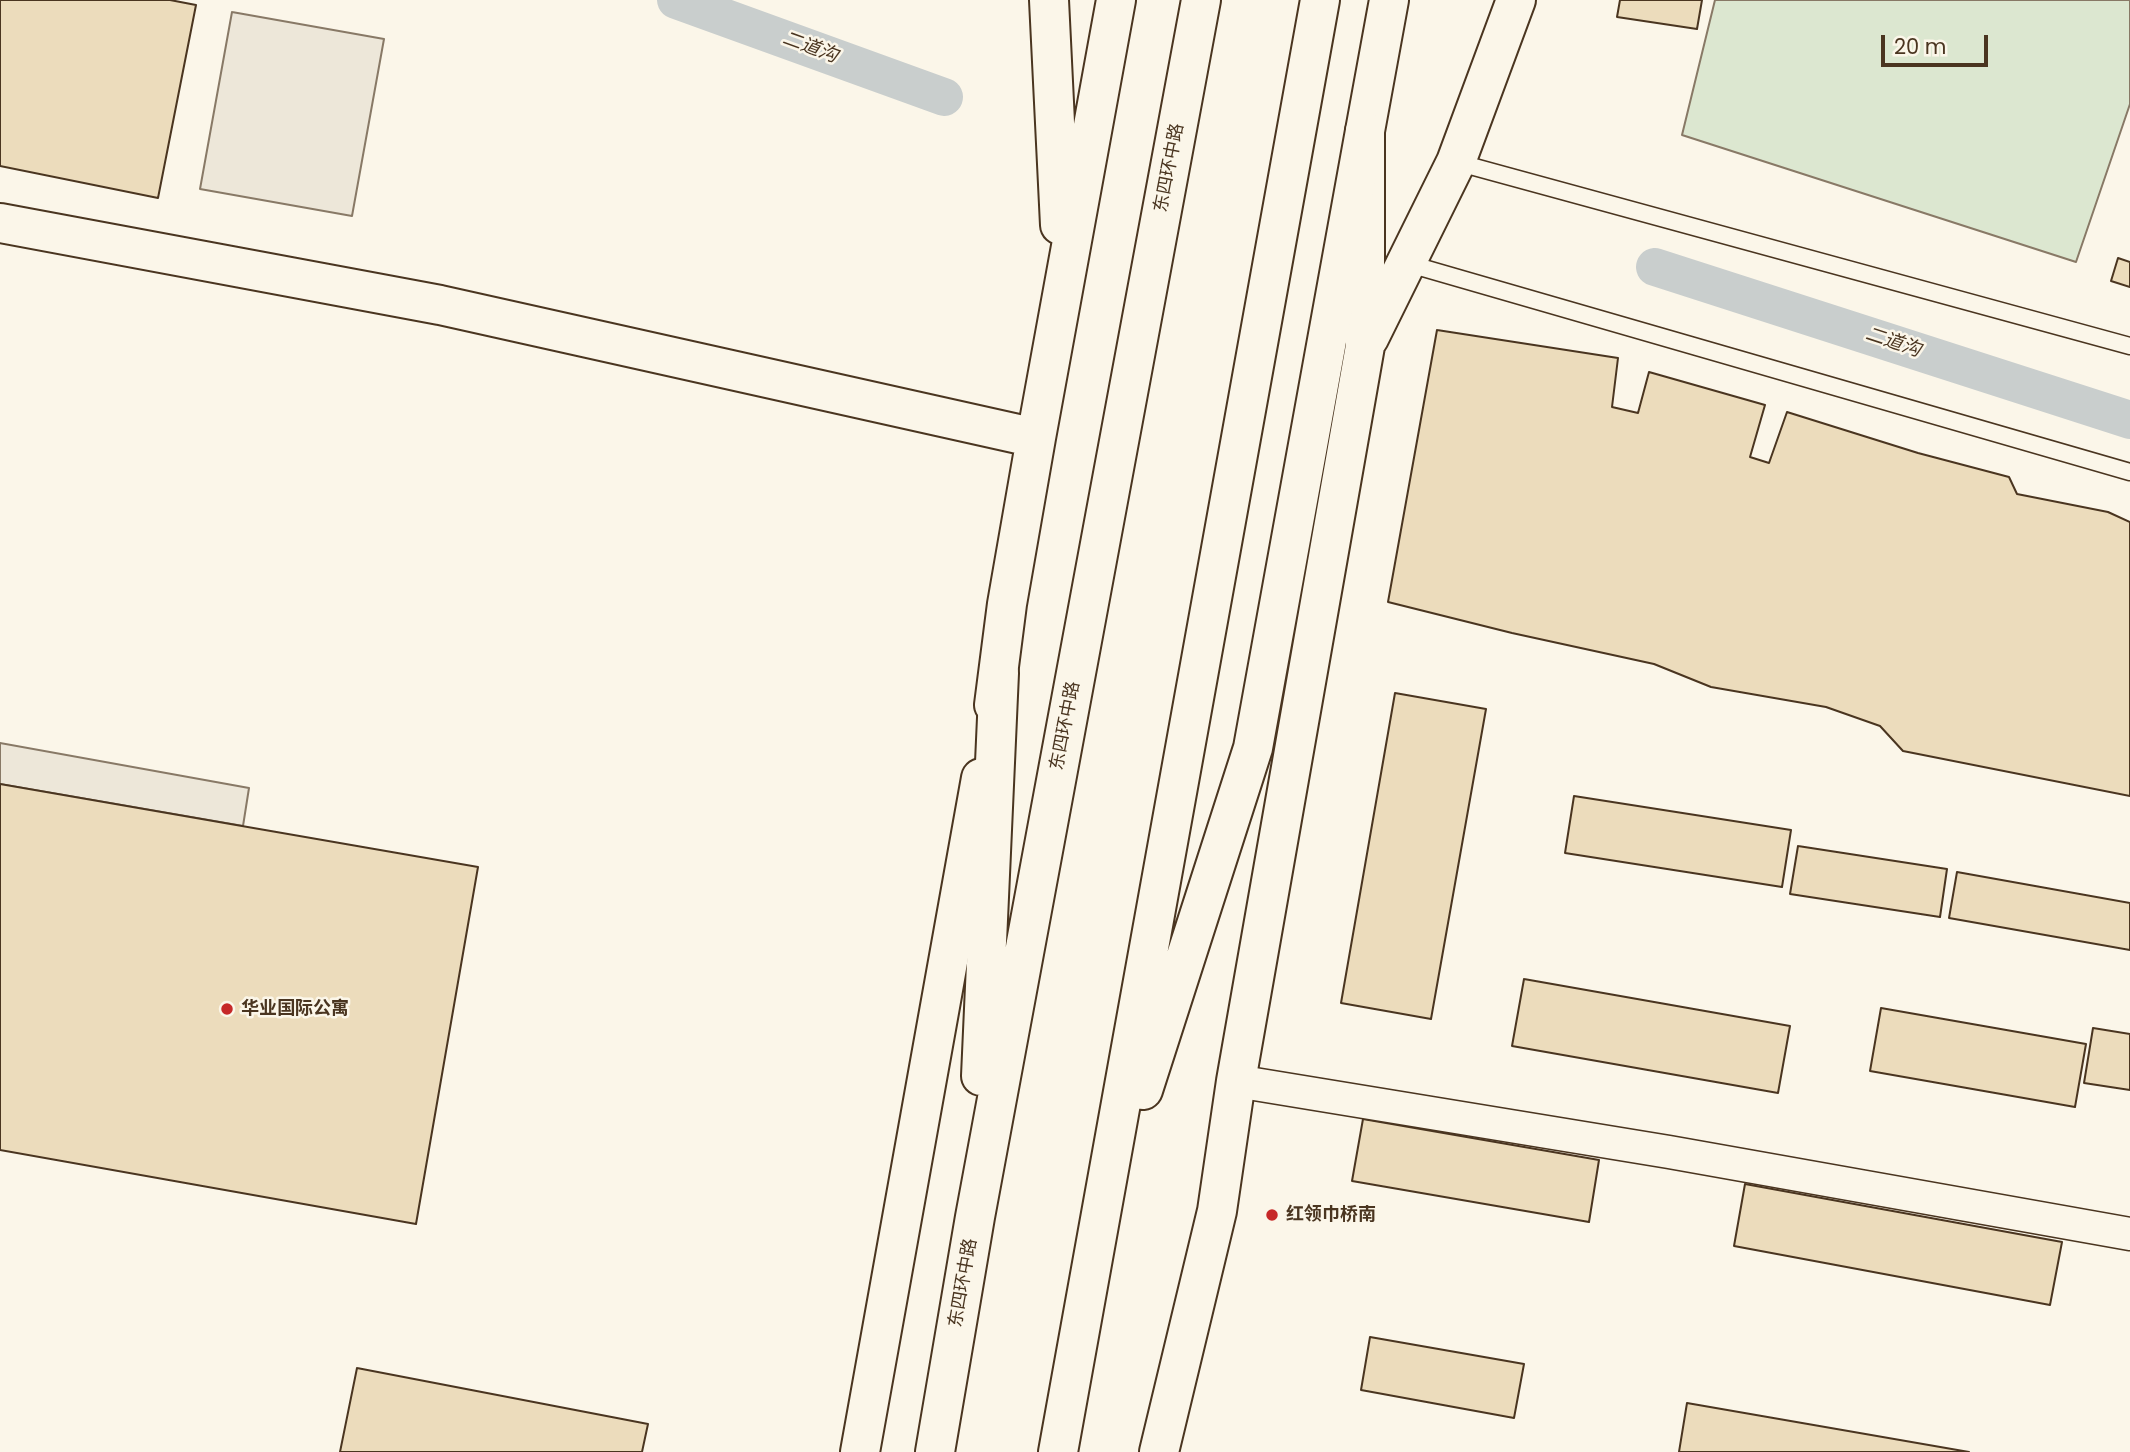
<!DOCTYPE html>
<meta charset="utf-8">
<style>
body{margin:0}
#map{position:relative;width:2130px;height:1452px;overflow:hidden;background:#fbf6e9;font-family:Poppins,sans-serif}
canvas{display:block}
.scale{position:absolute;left:1881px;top:35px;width:107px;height:32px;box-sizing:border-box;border:4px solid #4a3520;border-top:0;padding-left:9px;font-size:21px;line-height:24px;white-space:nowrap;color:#4a3520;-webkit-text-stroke:5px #fbf6e9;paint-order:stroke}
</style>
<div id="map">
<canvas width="2130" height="1452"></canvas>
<div class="scale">20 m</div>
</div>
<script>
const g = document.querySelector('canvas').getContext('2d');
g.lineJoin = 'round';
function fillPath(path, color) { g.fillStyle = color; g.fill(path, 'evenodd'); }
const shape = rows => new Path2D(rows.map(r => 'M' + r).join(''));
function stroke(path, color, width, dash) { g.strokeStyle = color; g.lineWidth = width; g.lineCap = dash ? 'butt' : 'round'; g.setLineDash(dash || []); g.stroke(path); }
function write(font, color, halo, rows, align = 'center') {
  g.font = font + ' Poppins,"Noto Sans SC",sans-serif'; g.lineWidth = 5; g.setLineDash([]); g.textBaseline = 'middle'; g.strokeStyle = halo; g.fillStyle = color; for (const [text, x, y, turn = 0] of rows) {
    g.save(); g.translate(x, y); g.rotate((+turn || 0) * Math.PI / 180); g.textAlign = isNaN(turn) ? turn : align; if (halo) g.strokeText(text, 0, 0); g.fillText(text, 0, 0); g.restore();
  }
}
const green = shape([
 [1715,0,2130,0,2130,104,2076,262,1682,135,1715,0]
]);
fillPath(green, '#dce7d0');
stroke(green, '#887966', 2);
const parking = shape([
 [232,12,384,39,352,216,200,189,232,12],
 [0,743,249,788,243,826,0,784,0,743]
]);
fillPath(parking, '#ede7d9');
stroke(parking, '#887966', 2);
stroke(shape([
 [676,0,944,97],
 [1655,267,2130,420]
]), '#c9cecd', 38);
const building = shape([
 [0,0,170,0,196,5,158,198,0,166,0,0],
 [1620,0,1702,0,1697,29,1617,17,1620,0],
 [2118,258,2130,262,2130,287,2111,281,2118,258],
 [1437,330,1618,358,1612,407,1638,413,1649,372,1765,405,1750,457,1769,463,1787,412,1918,453,2009,477,2017,494,2108,512,2130,522,2130,796,1903,751,1880,726,1826,707,1711,687,1654,664,1512,633,1388,602,1437,330],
 [1395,693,1486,709,1431,1019,1341,1003,1395,693],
 [0,784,478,867,416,1224,0,1150,0,784],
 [1574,796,1791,830,1782,887,1565,853,1574,796],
 [1798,846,1947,869,1940,917,1790,894,1798,846],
 [1957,872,2130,903,2130,950,1949,918,1957,872],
 [1524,979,1790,1026,1778,1093,1512,1046,1524,979],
 [1881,1008,2086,1044,2075,1107,1870,1071,1881,1008],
 [2093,1028,2130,1034,2130,1090,2084,1083,2093,1028],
 [1363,1119,1599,1160,1589,1222,1352,1181,1363,1119],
 [1745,1184,2062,1242,2050,1305,1734,1246,1745,1184],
 [1370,1337,1524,1364,1514,1418,1361,1390,1370,1337],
 [357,1368,648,1424,642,1452,340,1452,357,1368],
 [1687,1403,1969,1452,1679,1452,1687,1403]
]);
fillPath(building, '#ecdcbc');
stroke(building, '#4a3520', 2);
const lane = shape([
 [1456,162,2130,346],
 [1406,263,2130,472]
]);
const street = shape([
 [1236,1081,1669,1152,2130,1234]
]);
const secondary = shape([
 [1049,0,1060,225],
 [0,223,440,305,1036,438],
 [1369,338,1456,162,1516,0],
 [994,705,1007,604,1036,438,1116,0],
 [860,1452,981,778],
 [1159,1452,1217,1211,1236,1081,1365,346,1365,131,1389,0]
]);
const highway = shape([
 [981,1076,999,673],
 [1143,1090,1253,748,1365,131],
 [935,1452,975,1217,1201,0],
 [1058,1452,1320,0]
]);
stroke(lane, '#4a3520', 19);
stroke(street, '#4a3520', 35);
stroke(secondary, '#4a3520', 42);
stroke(highway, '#4a3520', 42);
stroke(lane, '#fbf6e9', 16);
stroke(street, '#fbf6e9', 32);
stroke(secondary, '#fbf6e9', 38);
stroke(highway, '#fbf6e9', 38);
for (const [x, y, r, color] of [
 [227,1009,7,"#c62828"],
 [1272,1215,7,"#c62828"]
]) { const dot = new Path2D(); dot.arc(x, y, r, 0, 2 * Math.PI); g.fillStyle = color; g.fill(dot); stroke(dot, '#fbf6e9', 2.5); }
write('18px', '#4a3520', '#fbf6e9', [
 ["东四环中路",1170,168,-79],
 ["东四环中路",1066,726,-79],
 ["东四环中路",964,1283,-80]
]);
write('bold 18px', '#4a3520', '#fbf6e9', [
 ["华业国际公寓",241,1009],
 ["红领巾桥南",1286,1215]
], 'left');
write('italic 19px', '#4a3520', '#fbf6e9', [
 ["二道沟",810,48,20],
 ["二道沟",1893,343,18]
]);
</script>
